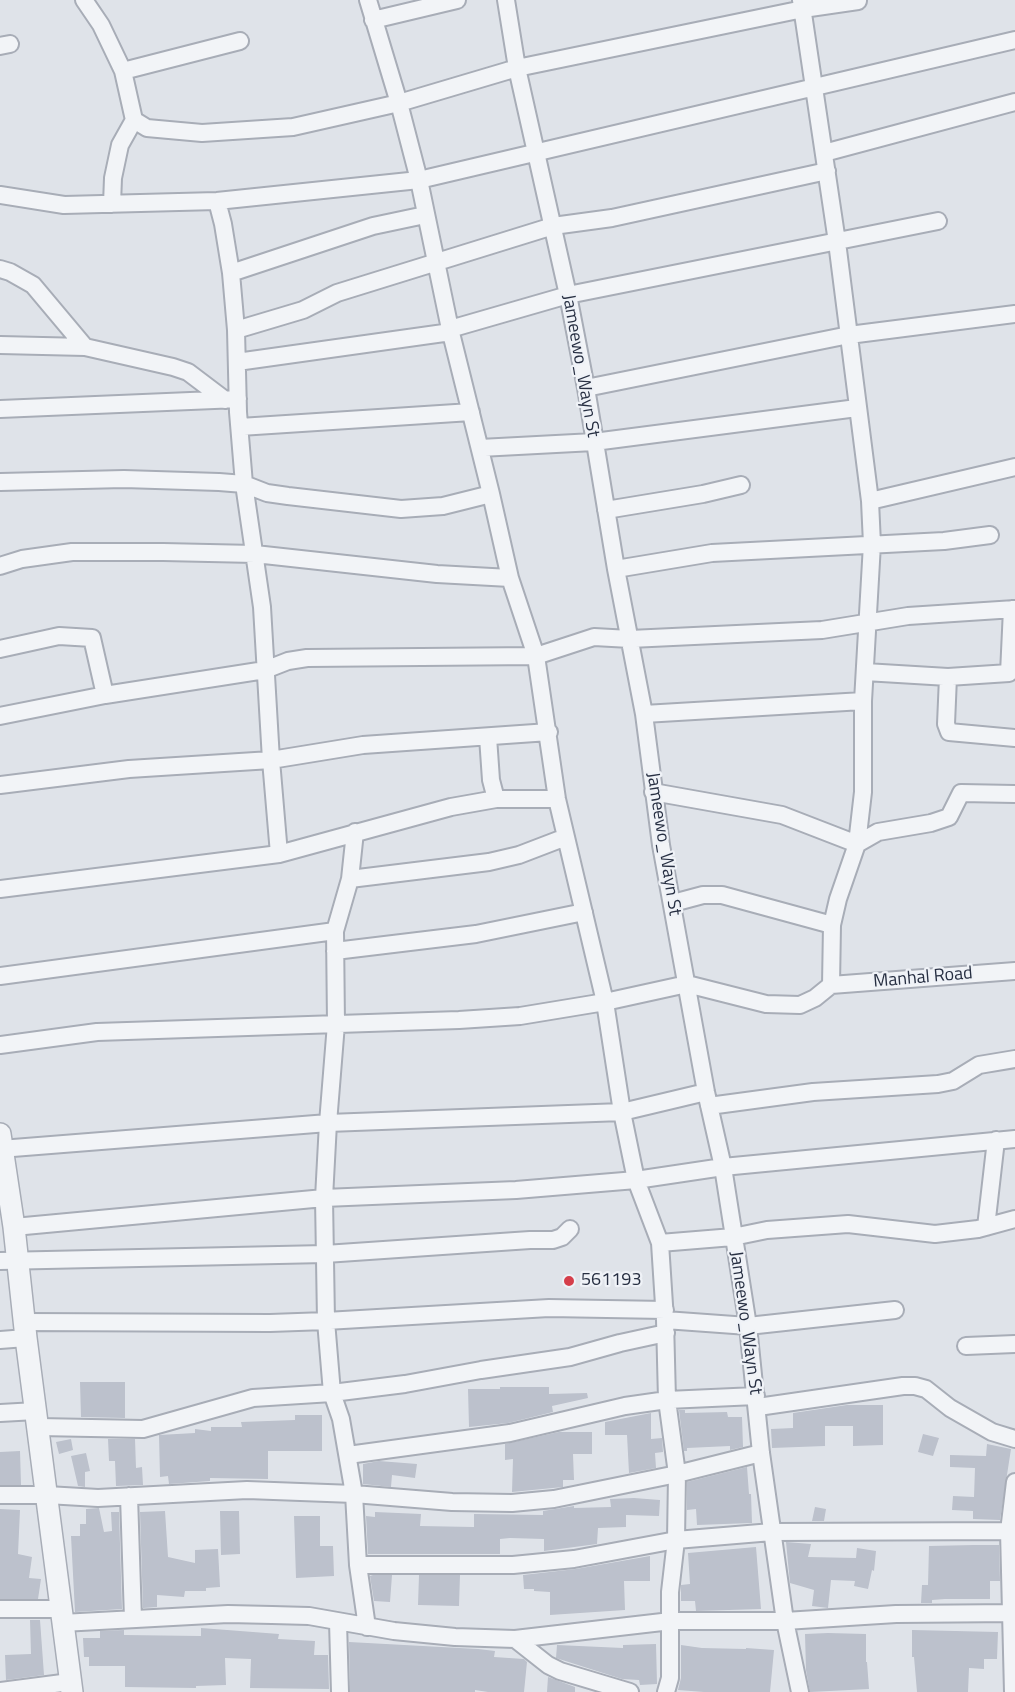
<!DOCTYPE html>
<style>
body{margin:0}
canvas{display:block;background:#dfe3e9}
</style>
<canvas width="1015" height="1692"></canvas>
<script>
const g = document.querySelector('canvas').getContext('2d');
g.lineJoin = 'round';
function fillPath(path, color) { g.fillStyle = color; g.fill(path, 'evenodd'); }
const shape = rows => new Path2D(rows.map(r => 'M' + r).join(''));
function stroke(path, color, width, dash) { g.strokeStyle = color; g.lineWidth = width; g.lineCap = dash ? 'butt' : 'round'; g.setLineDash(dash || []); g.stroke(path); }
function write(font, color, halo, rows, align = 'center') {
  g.font = font + ' "Titillium Web",sans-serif'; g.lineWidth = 4.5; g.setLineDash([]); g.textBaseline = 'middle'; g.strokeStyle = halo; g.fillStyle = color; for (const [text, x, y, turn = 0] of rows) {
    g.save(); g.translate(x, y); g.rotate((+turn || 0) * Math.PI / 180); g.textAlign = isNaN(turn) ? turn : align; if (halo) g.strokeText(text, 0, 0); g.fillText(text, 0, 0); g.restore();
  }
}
fillPath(shape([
 [80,1382,125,1382,125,1418,81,1417],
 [500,1387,549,1387,549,1394,587,1393,588,1398,552,1406,553,1412,508,1423,469,1427,468,1389,500,1389],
 [847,1405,883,1405,883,1445,853,1446,853,1426,825,1426,825,1446,772,1448,771,1429,793,1428,793,1413],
 [679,1410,685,1410,685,1413,727,1412,728,1417,742,1417,743,1447,730,1450,730,1446,687,1448,687,1451,684,1451],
 [651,1413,651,1439,662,1438,663,1452,655,1453,656,1468,629,1473,627,1435,605,1435,605,1422],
 [295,1415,322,1415,322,1451,268,1451,268,1479,210,1478,210,1481,169,1484,168,1476,160,1477,159,1435,195,1433,195,1429,211,1431,211,1427,242,1427,241,1422,295,1420],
 [559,1432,592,1432,592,1454,573,1454,574,1480,563,1480,563,1487,512,1492,513,1459,505,1460,505,1444],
 [923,1434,939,1438,933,1456,918,1452],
 [71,1439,73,1450,59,1454,56,1442],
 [108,1439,135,1439,136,1468,142,1467,143,1485,116,1486,115,1461,109,1461],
 [987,1444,1011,1449,1000,1520,973,1519,973,1511,952,1510,953,1496,974,1497,975,1468,950,1467,950,1455,986,1456],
 [20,1451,21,1485,0,1485,0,1452],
 [86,1453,90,1471,85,1472,85,1487,78,1486,71,1456],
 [379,1461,417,1464,415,1478,392,1475,391,1487,363,1484,363,1464],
 [747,1467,749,1494,751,1494,752,1523,697,1525,696,1509,687,1510,687,1482],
 [634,1498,660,1500,659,1516,626,1515,626,1527,598,1528,597,1544,544,1551,544,1539,510,1538,500,1539,500,1554,368,1554,366,1516,375,1517,375,1512,421,1514,420,1526,474,1527,474,1514,543,1515,543,1511,574,1506,574,1508,611,1507,610,1499],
 [815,1507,826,1509,824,1521,812,1521],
 [99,1508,104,1532,112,1531,111,1512,119,1512,122,1609,75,1612,71,1536,80,1536,80,1524,86,1524,86,1509],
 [0,1509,20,1510,18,1554,32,1557,29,1578,41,1579,38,1599,0,1599],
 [165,1511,168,1557,195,1563,195,1550,218,1549,220,1587,206,1588,206,1591,185,1591,184,1597,157,1595,157,1607,143,1608,140,1512],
 [220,1511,239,1511,240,1554,221,1555],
 [294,1516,320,1516,320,1546,333,1546,334,1576,296,1578],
 [786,1542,811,1544,808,1557,856,1558,857,1548,876,1551,874,1571,872,1570,868,1589,854,1586,855,1581,831,1580,828,1608,812,1606,814,1590,790,1583],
 [974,1545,999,1545,1000,1581,990,1581,990,1599,945,1599,932,1600,932,1603,921,1603,922,1585,928,1585,929,1546],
 [756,1547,761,1609,696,1611,695,1601,681,1601,681,1585,690,1584,688,1553],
 [650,1556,650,1581,624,1581,625,1610,550,1615,550,1592,534,1591,534,1589,524,1589,523,1575,576,1569],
 [373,1575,392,1575,390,1602,374,1601,370,1576],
 [419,1575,460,1575,459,1606,418,1605],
 [30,1620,40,1620,44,1675,6,1680,5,1655,31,1654],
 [201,1628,279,1634,278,1639,315,1641,314,1655,328,1655,329,1689,250,1688,251,1659,225,1658,226,1685,196,1686,196,1688,125,1687,125,1666,89,1666,89,1657,84,1657,83,1638,100,1638,100,1631,124,1630,124,1635,201,1636],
 [912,1630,998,1632,997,1659,984,1659,984,1669,969,1668,968,1692,917,1692,914,1657,912,1657],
 [828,1633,866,1634,866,1662,867,1662,869,1689,810,1692,806,1670,805,1634],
 [349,1642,478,1649,495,1651,494,1657,524,1659,527,1662,524,1692,488,1692,475,1690,475,1692,350,1692],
 [656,1644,657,1684,640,1685,639,1680,622,1679,556,1658,557,1645,623,1648,623,1645],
 [681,1645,702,1648,746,1649,746,1648,774,1650,770,1692,704,1692,678,1690,681,1678],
 [548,1677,575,1687,575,1692,547,1692]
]), '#bcc1cc');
const minor = shape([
 [84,0,101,25,123,71,134,120,147,128,202,133,293,127,399,103,517,68,803,9,858,1],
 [368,0,399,103,419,180,450,329,491,494,510,578,536,656,557,799,605,1002,622,1112,636,1180,660,1243,665,1320,667,1400,677,1474,676,1540,670,1592,670,1678,666,1692],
 [506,0,517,68,568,295,586,388,616,569,644,714,661,845,706,1092,723,1167,748,1326,761,1453,785,1621,800,1692],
 [373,20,457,0],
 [0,46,10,44],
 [123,71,240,41],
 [824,153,1015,102],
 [0,195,64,205,217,201,419,180,1015,40],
 [217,201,223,224,231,273,236,330,238,412,244,484,262,607,271,760,279,854],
 [112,204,113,178,120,145,134,120],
 [0,269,10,272,33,285,85,347],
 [231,273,373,226,425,215],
 [450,329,568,295,938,221],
 [236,330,303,310,337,293,553,226,612,218,827,171],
 [0,345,85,347,173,367,188,372,225,400],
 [237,362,451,332],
 [586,388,849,335,1015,314],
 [0,409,238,399],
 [240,427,471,412],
 [480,448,594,442,857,408],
 [0,482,124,479,219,482,244,484,267,493,288,496,401,509,443,506,491,494],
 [870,501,1015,467],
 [606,510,703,494,741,485],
 [0,566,22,559,72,552,163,552,255,554,437,574,510,578],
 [616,569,712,553,944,541,990,535],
 [1012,609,1009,673,948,677,946,724,949,732,1015,738],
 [0,649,59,636,92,638,105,695],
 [865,672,948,677],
 [644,714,863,701],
 [0,716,105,695,265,670,288,661,307,658,536,656,594,637,630,639,822,630,908,616,1015,609],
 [488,737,491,780,496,799],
 [0,785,129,769,271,760,363,745,549,732],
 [653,792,782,815,857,844,878,832,931,823,949,817,961,793,1015,794],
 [355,832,350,879,335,931,336,1024,328,1123,324,1198,326,1321,332,1393,341,1419,354,1494,358,1565,367,1627],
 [350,879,489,862,519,855,566,837],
 [0,889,279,854,451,807,496,799,557,799],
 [673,903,703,895,722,895,832,925],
 [335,951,476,934,584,912],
 [0,976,335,931],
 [831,985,1015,971],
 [0,1045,97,1032,459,1020,520,1016,605,1002,687,984,766,1004,800,1005,815,998,831,985,832,925,838,899,857,844,863,792,863,701,872,544,870,501,837,242,801,0],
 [709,1106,813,1092,938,1084,953,1081,979,1065,1015,1059],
 [0,1149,328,1123,622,1112,706,1092],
 [14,1227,324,1198,516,1190,636,1180,723,1167,1015,1139],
 [986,1227,996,1140],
 [660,1243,733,1237,767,1230,848,1224,935,1234,978,1229,1015,1219],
 [0,1261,325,1254,530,1240,553,1240,562,1237,570,1229],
 [665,1320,748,1326,895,1310],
 [24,1322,270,1323,326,1321,549,1308,665,1310],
 [0,1340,26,1338],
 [966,1346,1015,1344],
 [758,1407,903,1386,915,1386,926,1389,950,1408,992,1432,1015,1439],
 [0,1413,36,1411],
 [39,1427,143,1429,253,1398,332,1393,405,1384,481,1370,570,1357,620,1343,666,1333],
 [348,1455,510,1433,625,1406,667,1400,756,1396],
 [0,1495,47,1495,98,1498,247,1490,354,1494,452,1502,512,1503,554,1499,677,1474,761,1453],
 [129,1496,133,1619],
 [358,1565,513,1565,574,1559,676,1540,772,1532,1015,1531],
 [0,1609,61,1609],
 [338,1622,340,1692],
 [62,1623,228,1614,272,1615,309,1616,394,1631,455,1637,515,1639,671,1621,785,1621,896,1614,1015,1613],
 [515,1639,548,1665,560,1671,630,1692],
 [0,1691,70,1682],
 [1013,1692,1009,1531,1015,1482]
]);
const tertiary = shape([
 [0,1134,14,1227,26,1338,72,1692]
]);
stroke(minor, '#a8adb7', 20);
stroke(tertiary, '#a8adb7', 24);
stroke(minor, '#f2f4f7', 16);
stroke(tertiary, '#f2f4f7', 21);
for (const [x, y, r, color] of [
 [569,1281,6,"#d53e4a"]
]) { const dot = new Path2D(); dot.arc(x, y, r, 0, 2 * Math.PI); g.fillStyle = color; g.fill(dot); stroke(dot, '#eff2f7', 2); }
write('18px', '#272f42', '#eff2f7', [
 ["Jameewo_Wayn St",580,366,80],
 ["Jameewo_Wayn St",663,844,81],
 ["Manhal Road",923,978,-5],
 ["Jameewo_Wayn St",745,1323,82]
]);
write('18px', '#272f42', '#eff2f7', [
 ["561193",581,1281]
], 'left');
</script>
